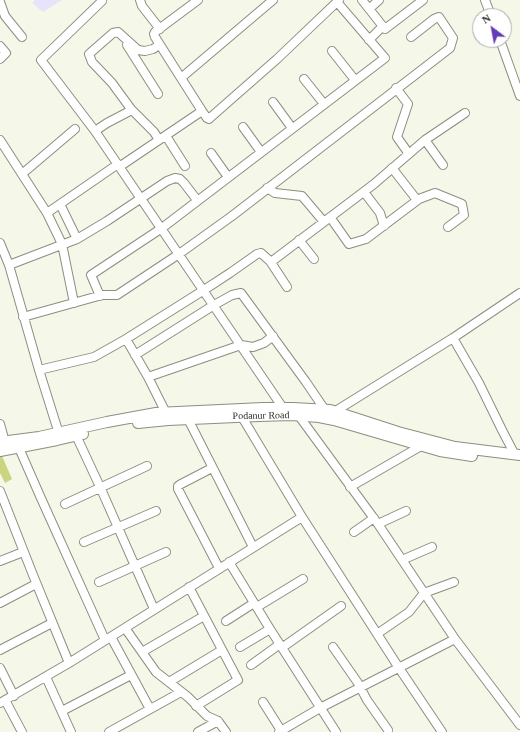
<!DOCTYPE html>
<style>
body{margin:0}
#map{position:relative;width:520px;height:732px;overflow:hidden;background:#f5f7e8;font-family:Georgia,serif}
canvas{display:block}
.north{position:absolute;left:472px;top:8px;width:40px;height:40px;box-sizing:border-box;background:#fff;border:1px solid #ababa9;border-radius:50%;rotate:328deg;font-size:11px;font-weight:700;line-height:16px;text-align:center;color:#2c2d27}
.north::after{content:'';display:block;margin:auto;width:14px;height:18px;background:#643cb4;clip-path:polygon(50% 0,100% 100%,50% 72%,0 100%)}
</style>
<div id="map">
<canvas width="520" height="732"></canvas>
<div class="north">N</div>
</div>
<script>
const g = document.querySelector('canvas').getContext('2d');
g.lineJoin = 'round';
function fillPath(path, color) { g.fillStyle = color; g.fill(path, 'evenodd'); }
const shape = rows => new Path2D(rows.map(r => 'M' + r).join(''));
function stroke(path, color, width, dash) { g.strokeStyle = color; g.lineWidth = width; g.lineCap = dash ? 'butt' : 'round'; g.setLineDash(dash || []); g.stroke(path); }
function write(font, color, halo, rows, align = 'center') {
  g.font = font + ' Georgia,serif'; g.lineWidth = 3; g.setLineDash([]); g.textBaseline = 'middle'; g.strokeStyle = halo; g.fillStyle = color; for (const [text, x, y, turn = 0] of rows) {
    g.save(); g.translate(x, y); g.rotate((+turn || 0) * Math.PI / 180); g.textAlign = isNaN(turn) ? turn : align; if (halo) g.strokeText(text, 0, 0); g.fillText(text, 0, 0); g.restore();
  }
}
fillPath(shape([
 [35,0,62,0,43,12,32,3]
]), '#e7e3fb');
fillPath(shape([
 [2,456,12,479,5,483,0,473,0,457]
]), '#cbd47f');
const minor = shape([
 [140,0,142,6,160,29],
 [362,0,385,29,423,0],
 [485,0,491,16],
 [102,1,41,60,95,131,283,408,283,413],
 [0,2,5,16,22,37],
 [369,9,379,0],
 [369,40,383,26],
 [500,40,520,96],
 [127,45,158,94],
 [0,46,6,53,0,59],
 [332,51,355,80],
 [181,78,155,37,154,34,155,32,198,0],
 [304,79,324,104],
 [396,88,408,104,397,137,409,154],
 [273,102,292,128],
 [131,109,154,132,159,140],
 [202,111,207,118,209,119,211,117,277,59,339,0],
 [243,127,261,152],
 [95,131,107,123,128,112,131,109,112,83,92,62,89,54,113,33,118,32,138,50,145,51,153,49,159,45],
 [166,136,185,166],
 [0,140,47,213,118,164],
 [425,140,443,165],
 [211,153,228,177],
 [119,167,202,111,181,78,273,0],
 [392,168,417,200],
 [22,174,75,129],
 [267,188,275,193,302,196,324,222],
 [364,192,380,213,384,226],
 [60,204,77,239],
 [47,213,62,244,74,303],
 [330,217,349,244,366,239,419,199,435,193,462,204,464,215,448,227],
 [299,240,314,259],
 [0,243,9,265],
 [270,261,287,287],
 [100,296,91,275,162,228,385,58,337,2],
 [23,317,102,295,117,295,179,254,232,216,450,48,453,38,439,17,434,19,411,37],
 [453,338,479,383,502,430,515,455],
 [126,339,148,377,166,413],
 [135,355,214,305,232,295,241,293,306,382,325,410],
 [39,370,94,357,126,339,204,290,230,273,257,254,261,253,271,262,374,184,425,140,465,113],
 [148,377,241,345,253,347,264,343,273,336],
 [334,412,453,338,520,293],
 [188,419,253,547],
 [0,424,5,442],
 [74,431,101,489,154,609],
 [60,437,39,370,9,265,77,239,107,221,167,181,175,178,180,179,184,183,197,200],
 [19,448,40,496,105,640],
 [212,468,181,484,178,486,178,489,219,568],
 [350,487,421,446],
 [0,491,33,575,69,663],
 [65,504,147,466],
 [302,517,399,668,442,732],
 [378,524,406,511],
 [354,532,374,518],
 [84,542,156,511],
 [402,560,432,547],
 [0,561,23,552],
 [229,562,270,629,336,732],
 [99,582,166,552],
 [189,587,238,680,196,706],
 [0,603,36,584],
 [257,607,303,579],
 [226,621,254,603],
 [125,628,156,672,188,697,207,716,218,721],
 [377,634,409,612,424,593,454,582],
 [111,637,150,709],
 [455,639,520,725],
 [240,647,270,629],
 [283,647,341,606],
 [333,647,358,683,367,700,388,730],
 [0,650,52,623],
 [142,652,204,616],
 [251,665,280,644],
 [0,668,14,696],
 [46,677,71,732],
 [169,682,222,650],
 [5,700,22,732],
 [263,702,282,732],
 [0,703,69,663,302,517,242,417],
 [62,711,131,675],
 [109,732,181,692],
 [198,732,218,721,226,732],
 [279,732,320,708,455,639,378,524,299,416]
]);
const major = shape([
 [138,423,168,420,259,416,291,415,319,417,334,420,440,451,472,456],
 [0,442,39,437,107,422,156,413,263,408,293,408,330,410,398,432,455,447,520,455],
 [0,451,57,440,83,434]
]);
stroke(minor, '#8d8e81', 10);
stroke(major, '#8d8e81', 12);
stroke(minor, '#fff', 8);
stroke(major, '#fff', 10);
write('10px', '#2c2d27', '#fff', [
 ["Podanur Road",261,416,-1]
]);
</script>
